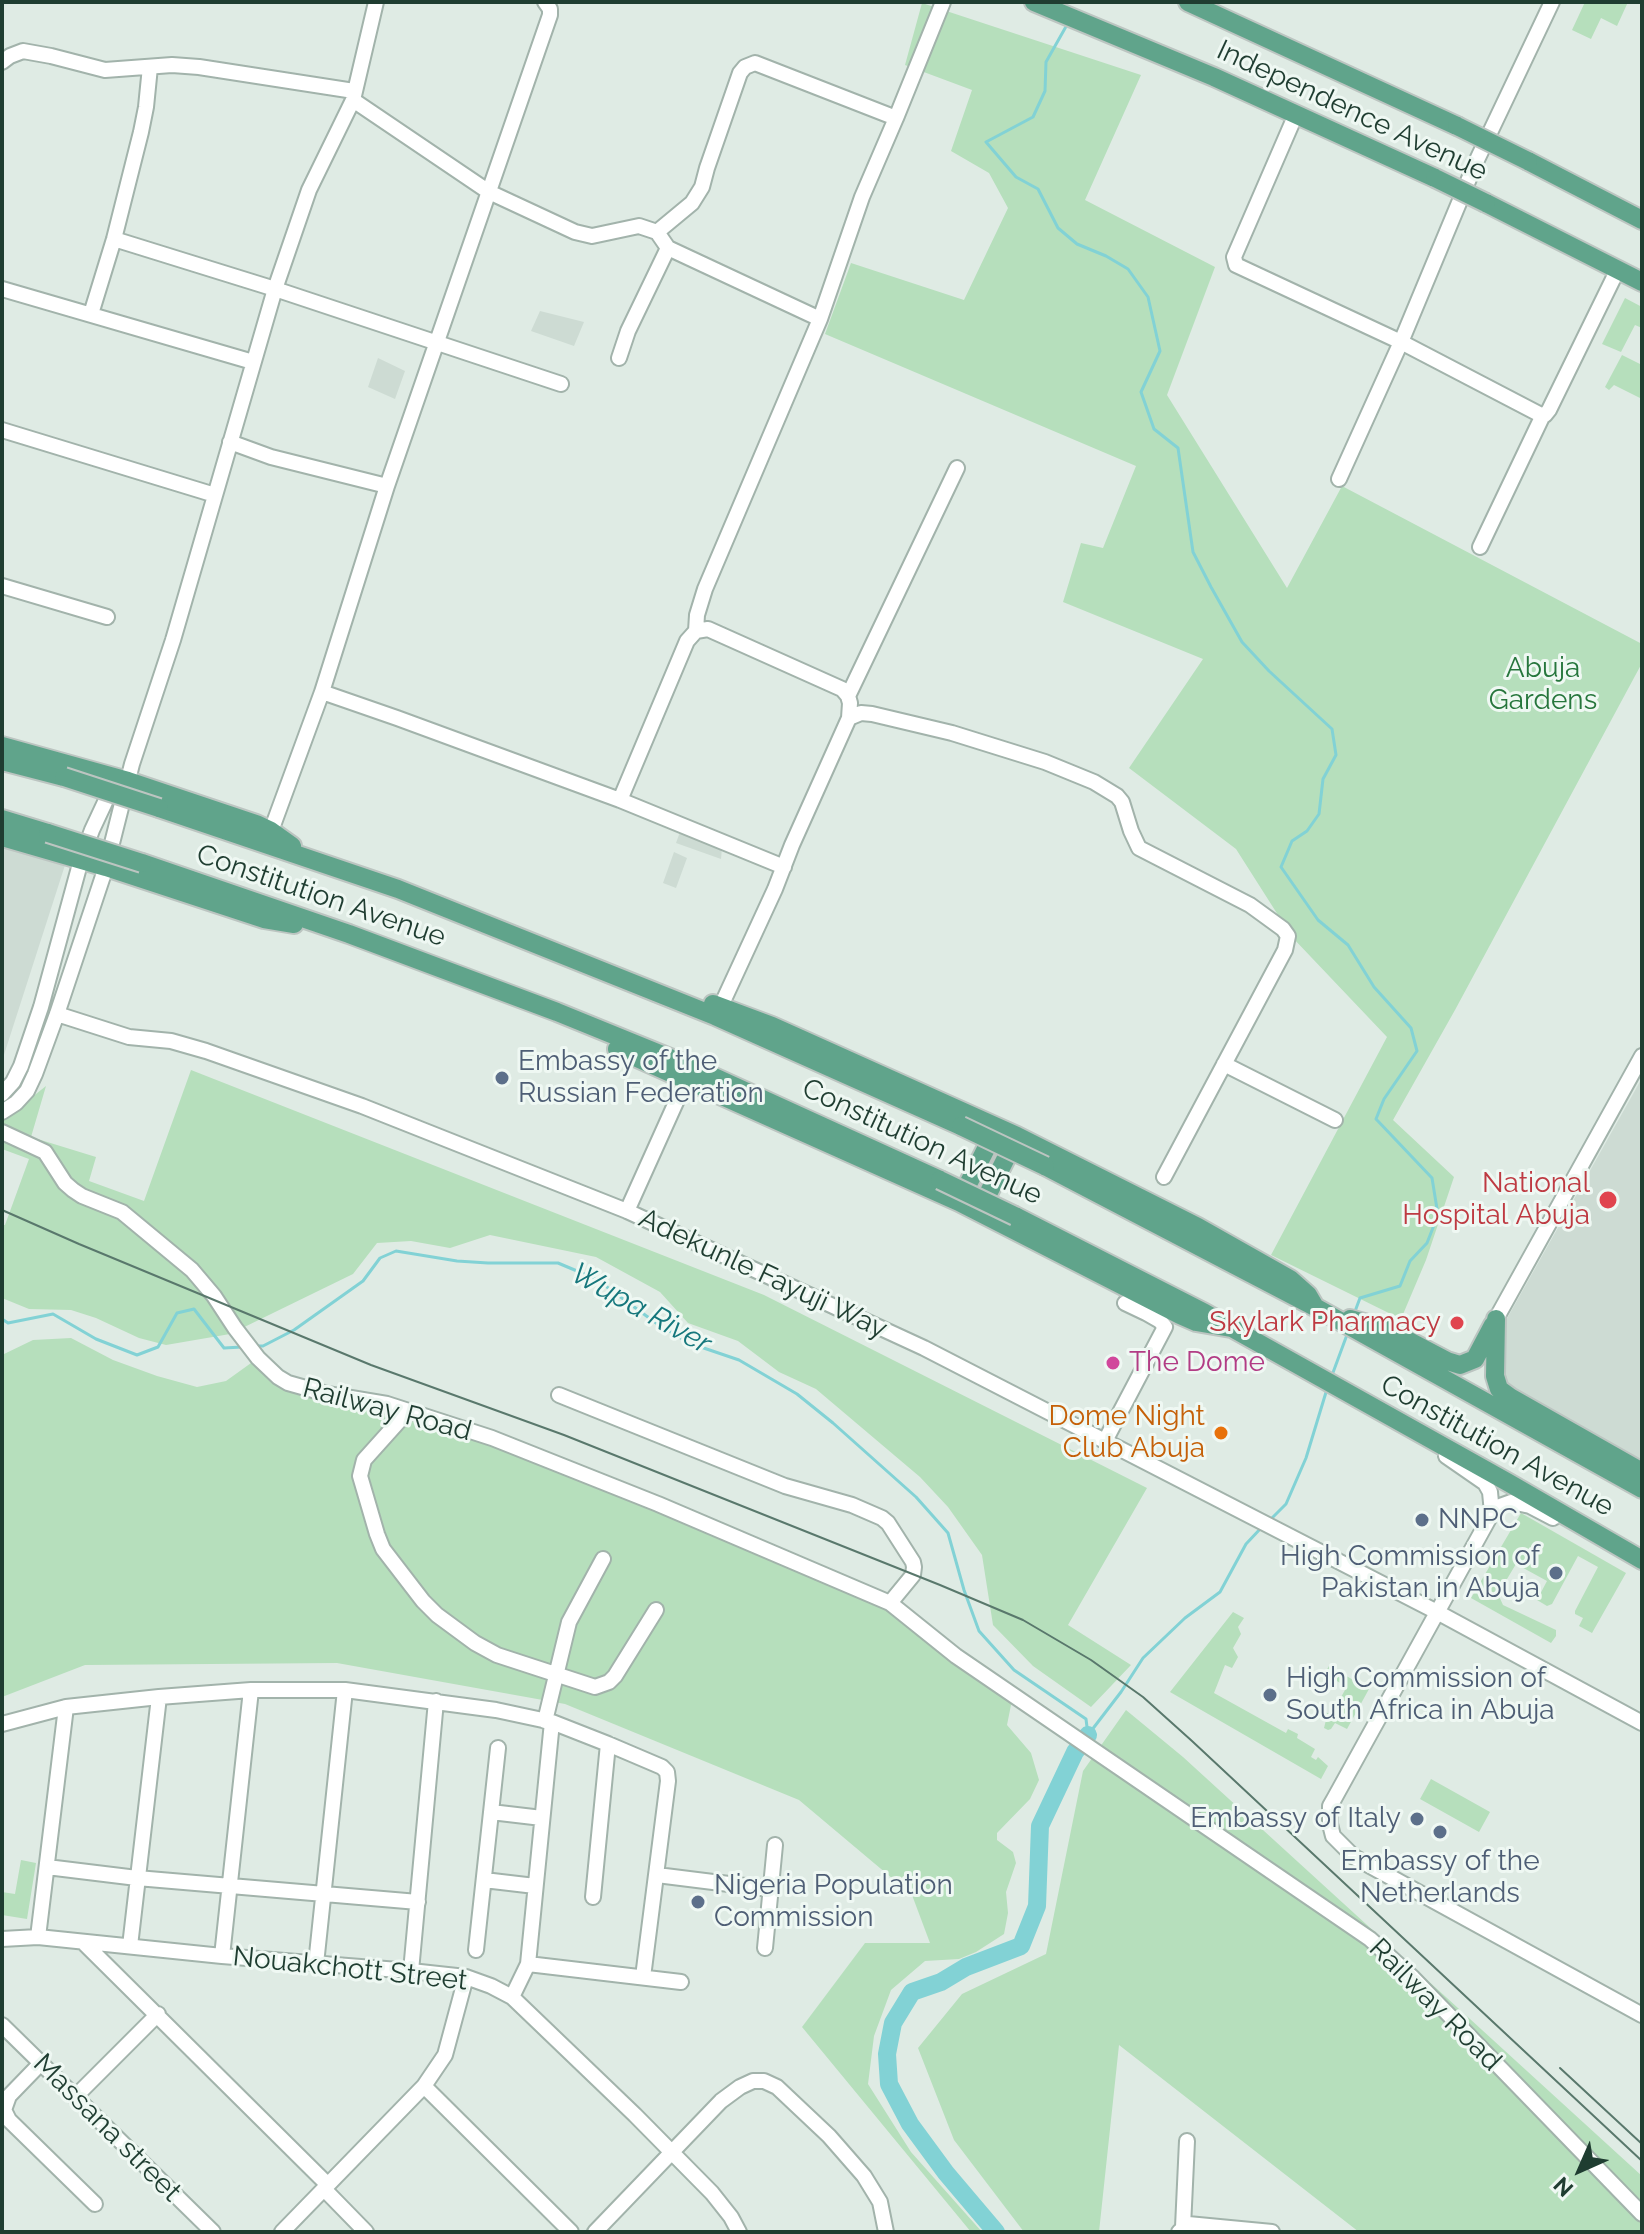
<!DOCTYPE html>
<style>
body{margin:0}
#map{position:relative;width:1644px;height:2234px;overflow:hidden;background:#dfebe4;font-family:Raleway,sans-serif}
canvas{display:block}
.frame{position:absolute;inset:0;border:4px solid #1f3d31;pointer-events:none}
.north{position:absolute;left:1540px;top:2130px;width:80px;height:80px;-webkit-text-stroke:6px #eff8f3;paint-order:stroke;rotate:225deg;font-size:22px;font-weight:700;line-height:32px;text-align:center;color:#1f3d31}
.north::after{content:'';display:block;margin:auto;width:28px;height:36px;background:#1f3d31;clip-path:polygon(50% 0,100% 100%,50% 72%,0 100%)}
</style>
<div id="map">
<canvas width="1644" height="2234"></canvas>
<div class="frame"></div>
<div class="north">N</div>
</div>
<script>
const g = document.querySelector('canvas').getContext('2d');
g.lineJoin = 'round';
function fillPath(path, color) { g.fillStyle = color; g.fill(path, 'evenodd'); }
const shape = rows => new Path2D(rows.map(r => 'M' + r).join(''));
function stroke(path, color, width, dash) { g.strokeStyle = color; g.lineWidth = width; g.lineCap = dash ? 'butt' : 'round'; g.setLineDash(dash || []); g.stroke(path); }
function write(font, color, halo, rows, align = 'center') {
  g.font = font + ' Raleway,sans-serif'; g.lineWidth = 6; g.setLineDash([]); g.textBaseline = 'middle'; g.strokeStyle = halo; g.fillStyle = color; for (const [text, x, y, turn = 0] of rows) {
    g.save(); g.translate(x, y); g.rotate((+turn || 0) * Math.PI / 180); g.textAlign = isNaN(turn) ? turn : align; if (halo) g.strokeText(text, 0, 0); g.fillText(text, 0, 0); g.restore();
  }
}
fillPath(shape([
 [540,311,584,322,574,346,531,331],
 [378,358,405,371,395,399,368,387],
 [680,832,722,848,721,859,676,843],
 [2,843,66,862,2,1061],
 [674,852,687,858,676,888,663,883],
 [1642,1078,1642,1462,1501,1384,1505,1322]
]), '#cddbd3');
fillPath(shape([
 [1585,2,1628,2,1617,26,1601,18,1591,39,1572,30],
 [922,3,1141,75,1085,200,1215,267,1167,395,1287,588,1342,486,1642,644,1642,663,1455,1010,1393,1120,1454,1177,1426,1260,1401,1319,1271,1255,1387,1037,1292,937,1236,849,1129,768,1203,659,1063,602,1081,543,1103,548,1136,466,825,334,851,263,964,300,1008,208,989,173,951,151,972,90,905,65],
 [1625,298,1642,307,1642,328,1635,325,1621,352,1602,344],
 [1622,355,1642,365,1642,399,1614,385,1609,390,1605,387],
 [191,1070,764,1295,1147,1488,1068,1625,1131,1665,1091,1707,1033,1666,993,1625,982,1555,948,1507,920,1477,816,1389,779,1372,738,1341,688,1323,660,1292,596,1257,490,1235,450,1248,411,1241,377,1243,353,1274,230,1334,166,1345,139,1338,96,1318,71,1310,29,1309,2,1298,2,1225,5,1225,29,1159,2,1149,2,1121,46,1086,31,1137,96,1157,89,1181,144,1201],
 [71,1338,113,1360,157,1376,197,1387,226,1381,258,1358,278,1377,408,1411,890,1603,1013,1695,1007,1725,1031,1753,1039,1780,1030,1799,997,1833,997,1840,1013,1852,1016,1863,1006,1892,1008,1913,1004,1934,976,1952,959,1959,925,1961,891,1990,874,2036,868,2084,911,2152,982,2232,971,2232,802,2027,865,1943,930,1943,912,1895,799,1800,565,1704,337,1663,85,1665,2,1697,2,1355,33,1340],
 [1521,1513,1626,1573,1592,1633,1579,1626,1583,1618,1575,1614,1575,1611,1598,1567,1578,1556,1552,1604,1547,1606,1537,1600,1547,1581,1516,1564,1498,1594,1503,1605,1556,1630,1556,1636,1551,1643,1471,1598],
 [1233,1612,1244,1618,1238,1627,1241,1634,1233,1648,1238,1657,1232,1668,1225,1665,1214,1693,1286,1733,1288,1729,1298,1734,1297,1738,1315,1749,1311,1757,1316,1760,1318,1757,1328,1766,1321,1779,1170,1692],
 [1329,1666,1369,1689,1347,1729,1335,1723,1331,1729,1328,1730,1324,1728,1326,1720,1322,1710,1331,1715,1345,1690,1340,1683,1325,1673],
 [1126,1710,1183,1757,1642,2176,1642,2232,1359,2232,1119,2045,1099,2232,1024,2232,954,2140,918,2048,962,1994,1046,1954,1083,1771],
 [1431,1779,1490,1812,1479,1832,1420,1799],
 [21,1860,36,1863,27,1919,2,1915,2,1892,15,1894]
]), '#b6dfbc');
stroke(shape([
 [1068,23,1046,62,1045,91,1033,117,986,142,1016,177,1038,189,1058,228,1077,244,1106,256,1128,269,1148,297,1160,351,1141,392,1154,429,1178,448,1193,552,1211,587,1242,642,1269,671,1332,729,1336,755,1323,779,1319,814,1307,831,1292,841,1281,867,1318,920,1348,945,1374,987,1411,1028,1417,1051,1384,1099,1376,1119,1432,1178,1438,1215,1427,1243,1410,1261,1400,1286,1360,1298,1354,1314],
 [2,1319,8,1323,53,1314,96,1339,137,1355,158,1347,177,1313,194,1309,224,1348,242,1347],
 [254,1346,263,1346,294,1330,363,1281,380,1258,396,1251,457,1261,488,1263,558,1263,596,1279,656,1323,689,1343,739,1360,797,1394,833,1423,916,1497,948,1533,964,1590,979,1631,1014,1670,1086,1719,1088,1735],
 [1331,1378,1348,1332],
 [1271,1519,1286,1504,1306,1458,1327,1389],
 [1088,1735,1121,1692,1143,1658,1185,1618,1220,1592,1246,1544,1262,1527]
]), '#82d2d5', 3);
stroke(shape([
 [996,2232,946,2173,910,2124,889,2084,887,2054,893,2023,912,1992,941,1982,966,1967,1021,1946,1037,1906,1040,1826,1075,1752,1088,1735]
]), '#82d2d5', 18);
const minor = shape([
 [2,62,10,56,23,51,51,56,105,70,172,65,199,67,354,91],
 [353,100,489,192,575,232,592,236,639,226,657,232,668,248,820,319],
 [1296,114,1234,257,1236,265,1401,342,1541,415,1545,415,1549,410,1618,269],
 [657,232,692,203,702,187,707,168,740,73,745,67,755,63,896,118,943,2],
 [114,239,275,289,561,384],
 [2,289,253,362],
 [91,314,114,239,141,132,146,107,150,67],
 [619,358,628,331,668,248],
 [2,430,215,495],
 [230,442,271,457,387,486,550,15,550,9,545,2],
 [1339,479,1401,342,1476,162,1552,2],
 [1480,547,1543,415],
 [2,586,107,617],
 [696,631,697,615,705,589,820,319,862,197,896,118],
 [322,692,387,486],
 [848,696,957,468],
 [849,718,861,713,872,714,952,733,1045,762,1094,782,1117,796,1122,802,1131,831,1139,848,1250,905,1283,929,1288,936,1285,950,1164,1177],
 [620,800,687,641,696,631,708,629,842,689,848,696,850,703,849,718,792,845,775,889,721,1006],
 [271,831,322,692,397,718,620,800,784,867],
 [57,1014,129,1037,171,1041,206,1051,362,1106,627,1211,924,1348,1437,1612,1642,1723],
 [1224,1064,1335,1120],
 [2,1094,13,1082,21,1066,41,1007,81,860,92,830,113,785],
 [2,1112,16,1103,27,1091,35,1074,57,1014,106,867,132,764,173,640,275,289,309,190,353,100,376,2],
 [2,1132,45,1152,65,1183,73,1190,82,1196,122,1212,192,1270,214,1296,235,1328,258,1358,278,1377,288,1383,327,1394,387,1404,492,1438,658,1504,890,1603,956,1656,1370,1939,1413,1978,1642,2214],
 [627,1211,686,1080],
 [1496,1319,1642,1056],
 [559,1395,785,1486,852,1505,882,1518,888,1523,913,1562,914,1567,913,1575,890,1603],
 [408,1411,364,1460,360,1476,377,1534,383,1549,423,1601,437,1615,475,1643,497,1655,595,1687,609,1682,615,1676,656,1610],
 [1105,1441,1165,1327,1160,1321,1146,1313,1125,1303],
 [1446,1456,1485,1483,1490,1492,1492,1513],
 [1553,1518,1530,1506,1511,1502,1500,1506,1492,1513,1334,1799,1330,1806,1330,1824,1333,1836,1354,1857,1642,2015],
 [545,1721,569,1622,603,1559],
 [2,1724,66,1707,159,1697,251,1690,345,1690,496,1710,552,1722,608,1744,662,1767,667,1772,668,1781,643,1977],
 [491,1812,542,1818],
 [47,1867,137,1878,418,1902],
 [657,1875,769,1889],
 [484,1880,535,1886],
 [593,1897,608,1744],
 [38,1937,66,1707],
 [2,1939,38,1937,222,1956,411,1971,466,1977,491,1986,512,1997,635,2115,712,2193,731,2217,739,2232],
 [83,1942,328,2185],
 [130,1946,159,1697],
 [765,1948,775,1845],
 [476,1950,498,1748],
 [222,1956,251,1690],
 [316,1964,345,1690],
 [528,1964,681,1982],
 [411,1971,436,1701],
 [466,1977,445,2055,424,2086,571,2232],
 [512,1997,528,1964,552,1722],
 [2,2025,213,2232],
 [41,2063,9,2096,4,2110,9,2120,95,2204],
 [75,2097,158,2014],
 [324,2189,366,2232],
 [1183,2227,1187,2141],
 [282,2232,424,2086],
 [595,2232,721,2101,740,2087,753,2081,764,2081,777,2087,829,2136,864,2176,880,2202,886,2232],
 [1179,2232,1188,2224,1272,2232]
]);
const major = shape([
 [1034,2,1214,77,1435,178],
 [1188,2,1457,126],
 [1528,161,1642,220],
 [1486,203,1642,282],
 [2,746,128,781,256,824,271,831,292,846],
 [2,761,64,777],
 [159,808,398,889,715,1016,961,1126],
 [2,819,48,833],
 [2,837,106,867,264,919,294,924],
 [142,863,349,934,557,1012,692,1067,940,1180],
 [713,1004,772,1026,1017,1136,1198,1227,1290,1279,1308,1295,1315,1307],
 [617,1049,959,1202,1180,1315,1196,1322,1231,1328],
 [1045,1166,1315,1307,1642,1489],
 [959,1202,996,1129],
 [979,1212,1017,1136],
 [1015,1216,1205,1313,1509,1483,1642,1560],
 [1350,1319,1386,1329,1447,1361,1460,1365,1475,1359,1493,1325],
 [1496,1319,1495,1376,1499,1389,1510,1397,1642,1472]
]);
stroke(minor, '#a2b3ab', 18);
stroke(major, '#bcc5c1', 22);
stroke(minor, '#fff', 14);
stroke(major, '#60a48b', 18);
stroke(shape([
 [2,1210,79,1244,371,1365,564,1435,940,1585,1023,1620,1091,1660,1143,1697,1192,1741,1642,2161],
 [1560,2068,1642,2144]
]), '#59786c', 2);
const majorBridge = shape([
 [1457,126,1528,161],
 [1435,178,1486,203],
 [64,777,159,808],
 [48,833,142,863],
 [961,1126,1045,1166],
 [940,1180,1015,1216]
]);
stroke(majorBridge, '#bcc5c1', 22, []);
stroke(majorBridge, '#60a48b', 18);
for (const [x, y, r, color] of [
 [502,1078,8,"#5c6f8a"],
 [1608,1200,10,"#e0444e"],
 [1457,1323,8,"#e0444e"],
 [1113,1363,8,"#d1479c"],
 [1221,1433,8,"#e8710a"],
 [1422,1520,8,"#5c6f8a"],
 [1556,1573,8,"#5c6f8a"],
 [1270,1695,8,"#5c6f8a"],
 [1417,1819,8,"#5c6f8a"],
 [1440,1832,8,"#5c6f8a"],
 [698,1902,8,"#5c6f8a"]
]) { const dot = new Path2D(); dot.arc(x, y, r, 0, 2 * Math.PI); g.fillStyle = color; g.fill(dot); stroke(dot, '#eff8f3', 3); }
write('28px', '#1f3d31', '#eff8f3', [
 ["Independence Avenue",1352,111,25],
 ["Constitution Avenue",321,896,19],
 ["Constitution Avenue",922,1142,25],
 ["Adekunle Fayuji Way",763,1274,25],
 ["Railway Road",387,1410,15],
 ["Constitution Avenue",1497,1446,29],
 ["Nouakchott Street",350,1969,6],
 ["Railway Road",1435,2005,45],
 ["Massana street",107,2128,45]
]);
write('28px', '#26763c', '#eff8f3', [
 ["Abuja",1543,669],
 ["Gardens",1543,701]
]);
write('28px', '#4e5e75', '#eff8f3', [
 ["Embassy of the",518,1062],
 ["Russian Federation",518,1094],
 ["NNPC",1438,1520],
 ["High Commission of",1540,1557,"right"],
 ["Pakistan in Abuja",1540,1589,"right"],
 ["High Commission of",1286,1679],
 ["South Africa in Abuja",1286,1711],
 ["Embassy of Italy",1401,1819,"right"],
 ["Embassy of the",1440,1862,"center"],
 ["Netherlands",1440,1894,"center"],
 ["Nigeria Population",714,1886],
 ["Commission",714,1918]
], 'left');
write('28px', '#be3a42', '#eff8f3', [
 ["National",1590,1184],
 ["Hospital Abuja",1590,1216],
 ["Skylark Pharmacy",1441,1323]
], 'right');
write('28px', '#b23c85', '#eff8f3', [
 ["The Dome",1129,1363]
], 'left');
write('28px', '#c56008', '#eff8f3', [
 ["Dome Night",1205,1417],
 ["Club Abuja",1205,1449]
], 'right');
write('italic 30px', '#15777c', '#eff8f3', [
 ["Wupa River",641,1309,29]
]);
</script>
